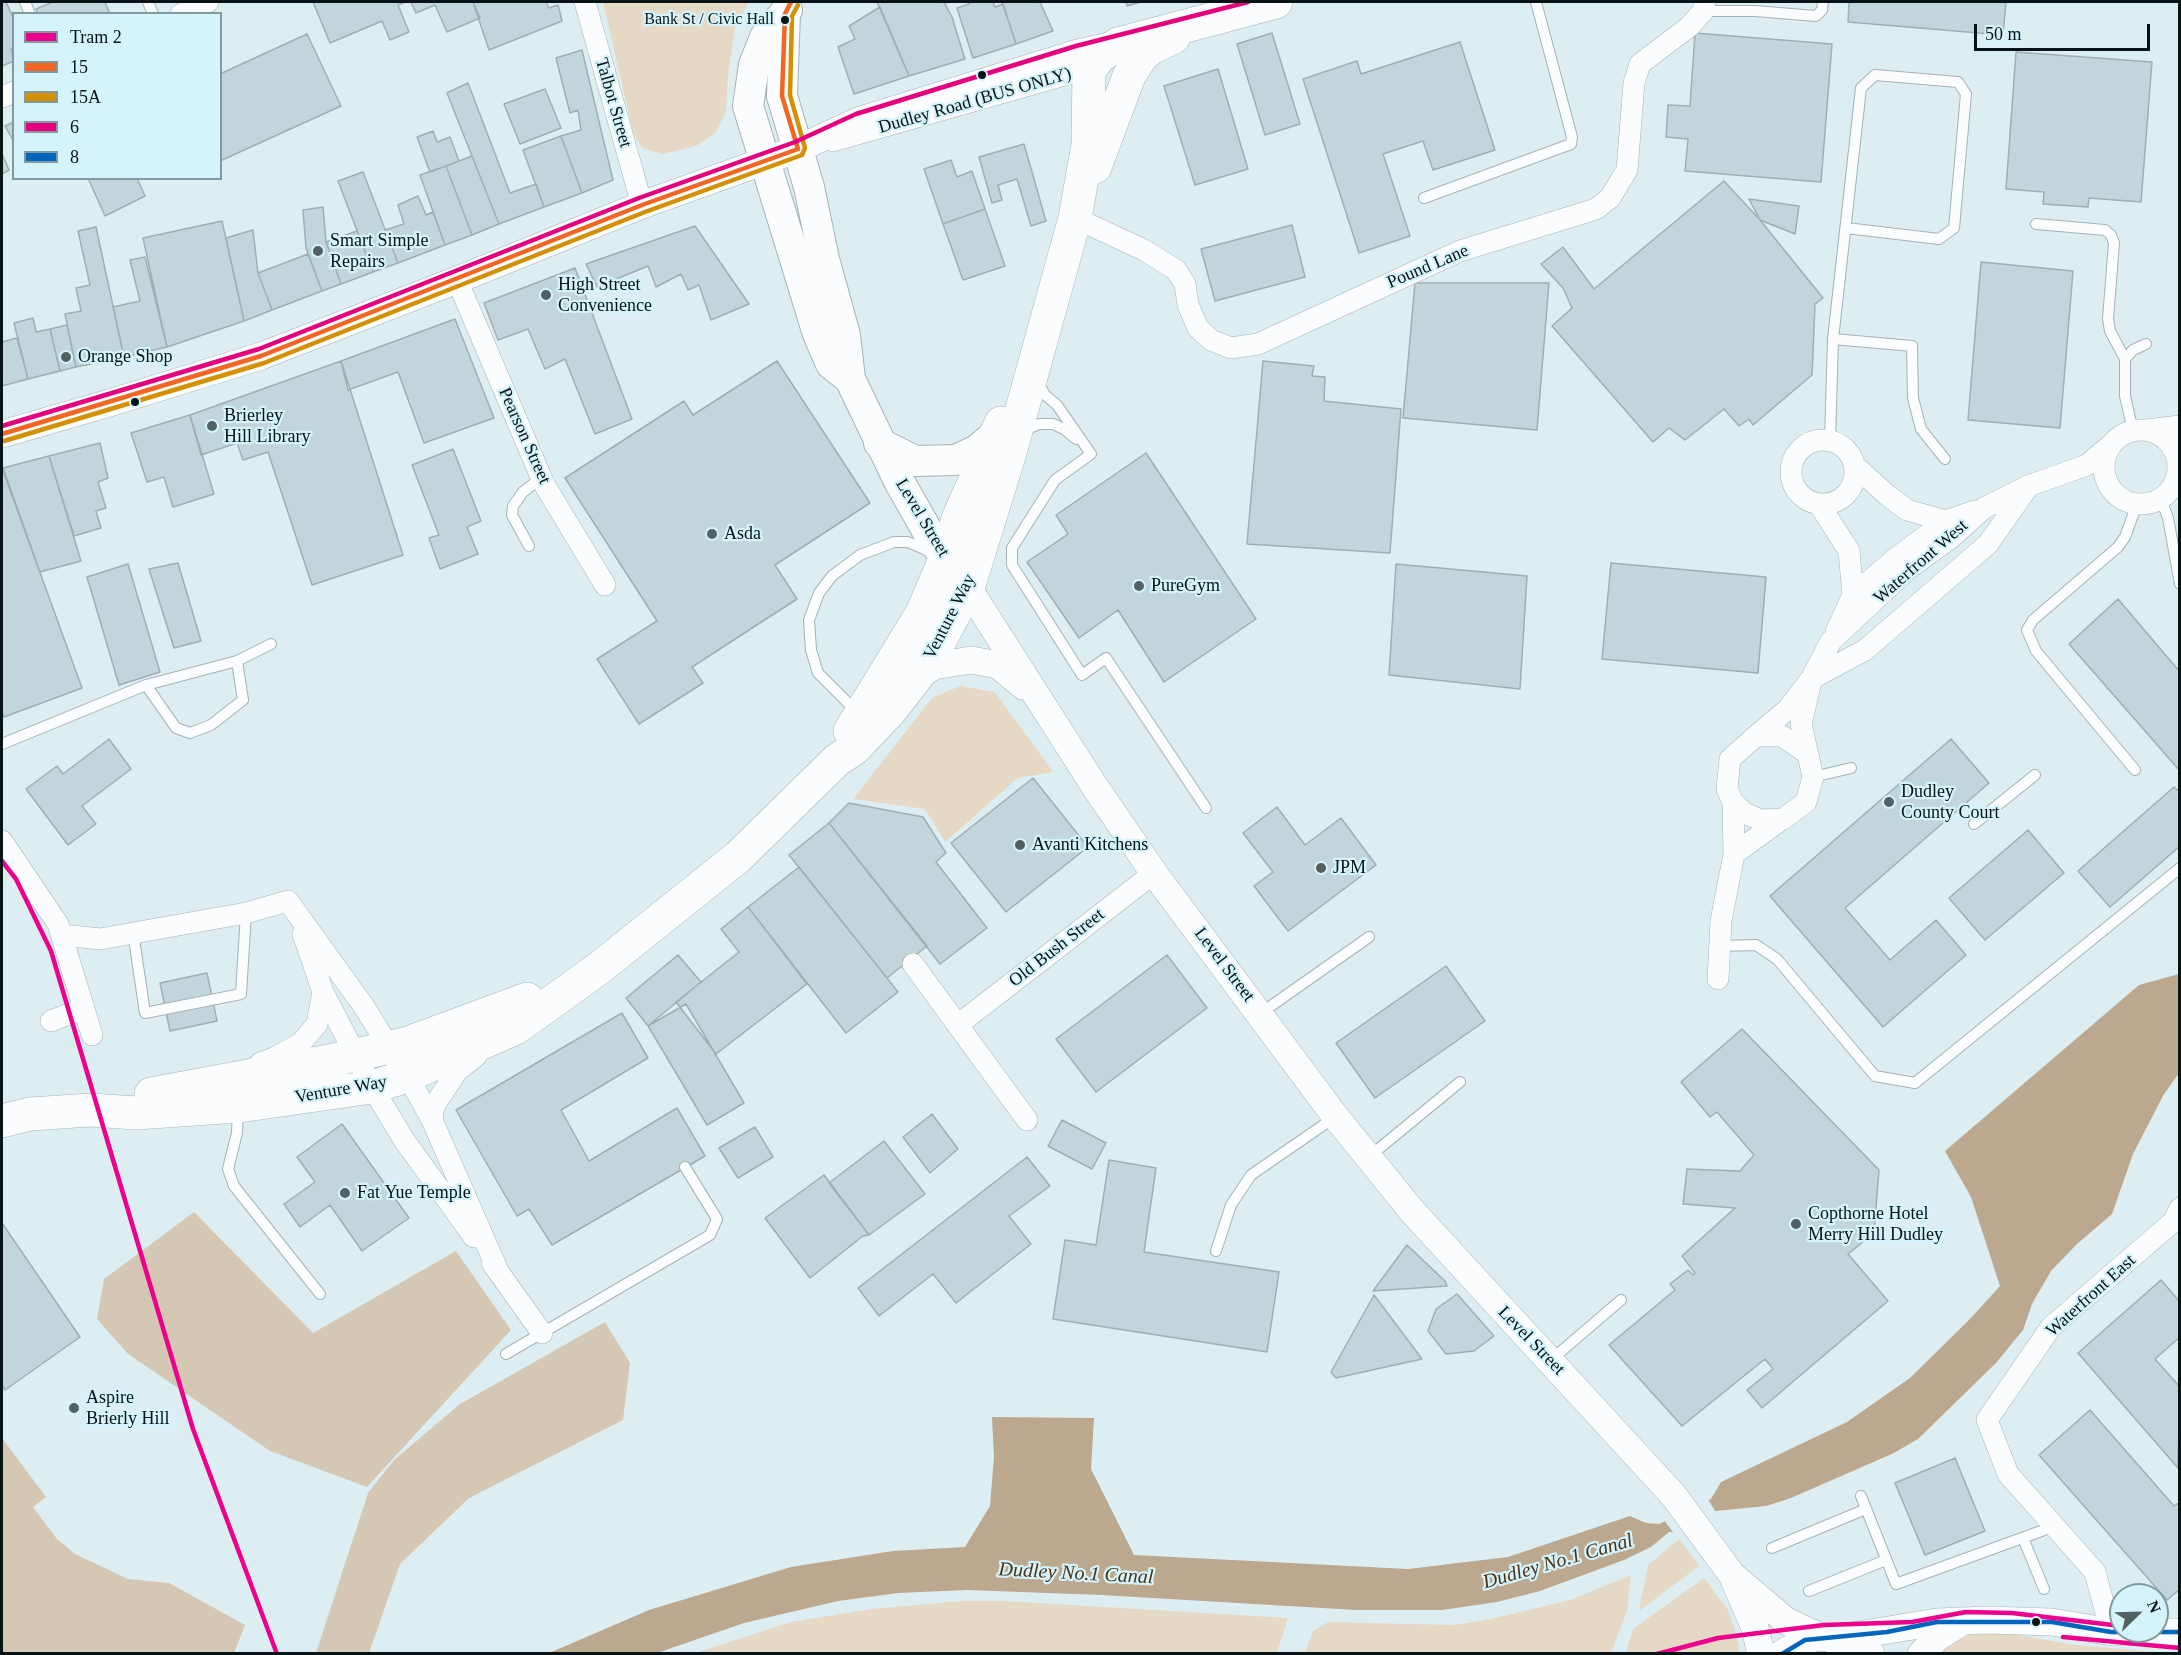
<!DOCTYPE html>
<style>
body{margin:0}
#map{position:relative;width:2181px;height:1655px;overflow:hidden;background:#ddeef2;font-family:"Times New Roman",serif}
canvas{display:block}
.frame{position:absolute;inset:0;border:3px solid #081315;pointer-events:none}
.legend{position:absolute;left:12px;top:12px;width:210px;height:168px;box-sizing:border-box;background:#d4f3fb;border:2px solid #82999f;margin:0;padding:8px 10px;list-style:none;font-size:18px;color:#081315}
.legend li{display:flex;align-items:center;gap:12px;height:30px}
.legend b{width:30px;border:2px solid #82999f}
.north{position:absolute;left:2109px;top:1583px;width:60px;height:60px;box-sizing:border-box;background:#d4f3fb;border:2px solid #82999f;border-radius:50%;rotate:67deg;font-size:16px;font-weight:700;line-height:24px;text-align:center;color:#081315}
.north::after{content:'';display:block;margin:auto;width:21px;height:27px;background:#536062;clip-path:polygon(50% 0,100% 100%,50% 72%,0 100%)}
.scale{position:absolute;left:1974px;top:24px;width:176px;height:27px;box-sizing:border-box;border:3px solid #081315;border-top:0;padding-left:8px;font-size:18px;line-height:21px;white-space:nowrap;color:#081315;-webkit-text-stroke:4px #d4f3fb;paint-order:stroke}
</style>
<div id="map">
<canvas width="2181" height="1655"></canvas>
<div class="frame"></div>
<ul class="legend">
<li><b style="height:8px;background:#ec008c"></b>Tram 2</li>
<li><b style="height:8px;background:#f26522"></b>15</li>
<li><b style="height:8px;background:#d39003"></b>15A</li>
<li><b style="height:8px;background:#e5007d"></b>6</li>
<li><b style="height:8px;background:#0065bd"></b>8</li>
</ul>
<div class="north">N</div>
<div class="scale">50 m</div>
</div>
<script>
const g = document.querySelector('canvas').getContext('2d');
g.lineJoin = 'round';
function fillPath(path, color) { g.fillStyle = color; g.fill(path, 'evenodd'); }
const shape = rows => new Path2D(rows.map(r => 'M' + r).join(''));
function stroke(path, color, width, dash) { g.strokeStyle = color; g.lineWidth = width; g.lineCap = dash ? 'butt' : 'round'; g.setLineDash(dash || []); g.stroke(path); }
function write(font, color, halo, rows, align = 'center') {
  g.font = font + ' "Times New Roman",serif'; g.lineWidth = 4.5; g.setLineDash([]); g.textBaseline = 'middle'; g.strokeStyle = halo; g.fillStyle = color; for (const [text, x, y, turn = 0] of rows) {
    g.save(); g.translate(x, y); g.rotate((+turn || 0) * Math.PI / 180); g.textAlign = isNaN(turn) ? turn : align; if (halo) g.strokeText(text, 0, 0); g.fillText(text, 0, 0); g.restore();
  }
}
fillPath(shape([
 [603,2,749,2,735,27,728,75,726,113,715,133,696,146,663,154,642,148,633,132],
 [960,686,995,692,1053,772,1018,778,945,842,925,809,853,799,932,698],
 [1679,1539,1699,1566,1639,1611,1648,1565],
 [1631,1575,1627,1611,1611,1653,1305,1653,1313,1631,1328,1622,1455,1625,1491,1619,1570,1600],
 [1704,1578,1728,1610,1738,1639,1739,1653,1626,1653,1633,1629],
 [962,1601,1005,1601,1288,1618,1277,1653,695,1653,791,1622,871,1609],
 [2005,1633,2076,1645,2167,1653,1933,1654,1945,1645,1969,1635]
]), '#e5d9c5');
fillPath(shape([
 [194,1212,313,1333,456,1251,511,1330,367,1487,270,1451,128,1354,97,1319,104,1279],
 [605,1322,630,1363,623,1420,469,1498,400,1564,369,1653,316,1653,368,1493,394,1460,460,1404],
 [2,1438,46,1497,33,1507,57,1539,75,1554,128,1579,169,1583,245,1625,234,1653,2,1653]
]), '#d4c8b4');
fillPath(shape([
 [2179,974,2179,1073,2164,1094,2133,1154,2112,1214,2077,1244,2051,1271,2032,1304,2023,1330,1996,1363,1918,1439,1894,1453,1791,1498,1766,1506,1716,1511,1679,1533,1669,1532,1651,1547,1624,1560,1540,1591,1497,1602,1442,1610,1356,1610,1102,1595,967,1590,898,1593,838,1601,744,1623,657,1653,547,1654,649,1610,791,1567,893,1551,965,1547,990,1506,994,1457,992,1417,1094,1418,1091,1469,1134,1555,1408,1569,1508,1557,1630,1516,1646,1523,1659,1524,1711,1499,1721,1482,1847,1422,1910,1378,1970,1319,2000,1286,1971,1197,1945,1151,2139,985]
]), '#bba88e');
fillPath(shape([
 [1707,1498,1717,1514,1680,1536,1676,1536,1663,1519]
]), '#ddeef2');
const building = shape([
 [2,2,6,2,14,19,14,48,11,49,14,61,2,66,2,2],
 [53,2,105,2,110,14,38,14,36,9,53,2],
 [313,2,406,2,398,5,409,32,390,40,382,21,330,43,313,2],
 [411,2,473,2,480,18,447,32,435,5,416,13,411,2],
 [473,2,546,2,549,8,558,5,562,21,489,50,473,2],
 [877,2,944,2,952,17,965,59,909,76,877,2],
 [969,2,993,2,995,7,1003,4,1016,44,973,58,957,8,969,4,969,2],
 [1002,2,1040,2,1053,31,1016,44,1002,2],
 [1126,2,1141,2,1127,6,1126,2],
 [1849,2,2006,2,2003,35,1848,22,1849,2],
 [880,7,909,76,854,94,838,47,855,39,849,26,880,7],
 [1272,33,1300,124,1265,135,1237,44,1272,33],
 [1695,33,1832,44,1821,182,1685,171,1688,139,1666,137,1668,105,1690,106,1695,33],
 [307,34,341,106,220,161,220,74,307,34],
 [1460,42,1495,150,1433,170,1423,141,1383,154,1410,236,1359,253,1303,79,1357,61,1361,74,1460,42],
 [582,50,613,180,582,193,561,136,581,130,578,110,570,113,556,58,582,50],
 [2016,52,2152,62,2141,202,2089,198,2088,207,2043,204,2044,192,2006,189,2016,52],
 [1218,69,1248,169,1195,185,1164,86,1218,69],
 [468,83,510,193,536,184,544,207,499,224,447,93,468,83],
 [545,89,561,128,520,144,504,104,545,89],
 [14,122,14,142,5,126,14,122],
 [433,131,437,142,450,137,459,161,430,172,417,137,433,131],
 [561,136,582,193,544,207,523,150,561,136],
 [1024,144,1046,221,1031,226,1017,179,998,185,1002,200,992,203,979,157,1024,144],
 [2,154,9,170,2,174,2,154],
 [472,156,499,224,472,235,446,166,472,156],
 [951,160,957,177,972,171,985,209,943,224,924,169,951,160],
 [446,166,472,235,445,245,420,175,446,166],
 [363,172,398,263,373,272,338,181,363,172],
 [88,178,137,178,145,196,105,216,88,178],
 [1724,181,1760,220,1823,298,1815,304,1812,375,1753,425,1749,419,1739,426,1724,409,1685,440,1669,428,1653,442,1552,326,1572,308,1563,288,1541,264,1563,247,1594,289,1724,181],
 [418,196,426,215,433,212,445,245,398,263,385,230,404,224,398,205,418,196],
 [1749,199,1799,206,1795,234,1760,220,1749,199],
 [323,207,326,242,341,284,322,291,306,248,303,210,323,207],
 [985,209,1005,266,963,280,943,224,985,209],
 [222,221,244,321,167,347,143,238,222,221],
 [1292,225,1305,277,1215,301,1201,249,1292,225],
 [695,226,749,304,711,320,699,285,688,290,681,274,656,287,648,266,597,287,586,264,695,226],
 [96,227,124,357,76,367,65,314,81,311,76,288,90,285,78,231,96,227],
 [253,230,258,273,272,310,244,321,226,238,253,230],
 [357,231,373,272,341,284,326,242,357,231],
 [308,254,322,291,272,310,258,273,308,254],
 [145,257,167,347,124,357,113,307,140,301,130,260,145,257],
 [1981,262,2073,271,2060,428,1968,420,1981,262],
 [575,268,632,419,595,434,565,359,545,369,528,329,498,340,484,303,575,268],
 [1415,283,1549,283,1537,430,1403,418,1415,283],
 [33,318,36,332,50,329,60,371,28,379,14,323,33,318],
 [455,319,494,418,424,443,398,372,348,390,341,361,455,319],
 [67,325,76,367,60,371,50,329,67,325],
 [17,338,28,379,2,386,2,342,17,338],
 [341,361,403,555,312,585,268,452,243,460,237,443,201,455,190,415,341,361],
 [777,361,870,503,775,565,797,599,692,667,703,683,639,724,597,659,657,621,565,478,684,401,693,415,777,361],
 [1263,361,1314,366,1312,376,1325,377,1324,401,1401,409,1390,553,1247,544,1263,361],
 [190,415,214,494,173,507,164,477,147,482,131,433,190,415],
 [100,443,108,478,98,482,106,508,96,511,101,528,74,536,49,456,100,443],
 [453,449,481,521,467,527,478,554,440,569,429,538,439,535,412,465,453,449],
 [1146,453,1256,619,1164,682,1118,610,1079,638,1027,562,1068,534,1056,515,1146,453],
 [49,456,81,561,40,572,3,468,49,456],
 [2,468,82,688,4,717,2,712,2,468],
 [178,563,201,641,174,648,149,569,178,563],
 [1611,563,1766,577,1758,673,1602,659,1611,563],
 [128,564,160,672,119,685,87,577,128,564],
 [1396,564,1527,576,1520,689,1389,675,1396,564],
 [2118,599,2180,672,2180,771,2069,644,2118,599],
 [109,739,131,769,82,806,96,824,68,845,26,789,57,766,63,774,109,739],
 [1951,739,1989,783,1845,908,1890,960,1936,920,1966,955,1883,1027,1770,896,1951,739],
 [1033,778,1088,847,1006,912,951,843,1033,778],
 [2174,787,2180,792,2180,846,2110,907,2078,871,2174,787],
 [849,803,923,817,946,853,936,862,987,928,940,964,829,823,849,803],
 [1277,807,1305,845,1341,818,1376,865,1288,931,1254,886,1273,872,1243,833,1277,807],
 [829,823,927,946,887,978,789,855,829,823],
 [2028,830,2064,873,1985,940,1949,898,2028,830],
 [799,867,898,992,846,1033,748,907,799,867],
 [748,907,807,984,716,1054,676,1002,739,952,721,929,748,907],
 [678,955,701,982,648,1026,626,998,678,955],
 [1167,955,1207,1008,1096,1092,1056,1039,1167,955],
 [1446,966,1485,1021,1375,1098,1336,1043,1446,966],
 [207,973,217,1021,170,1031,160,983,207,973],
 [686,1004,744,1103,707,1125,648,1026,686,1004],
 [622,1013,648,1058,561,1110,589,1161,677,1108,705,1156,552,1245,529,1209,517,1216,456,1110,622,1013],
 [1742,1029,1879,1170,1874,1233,1848,1254,1888,1301,1762,1408,1747,1390,1773,1369,1765,1359,1682,1426,1609,1345,1675,1290,1670,1284,1688,1270,1693,1275,1695,1273,1682,1256,1735,1208,1683,1204,1687,1169,1740,1171,1754,1155,1717,1112,1710,1117,1681,1082,1742,1029],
 [932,1114,958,1149,930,1173,903,1137,932,1114],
 [1062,1120,1106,1143,1092,1169,1048,1146,1062,1120],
 [342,1124,409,1218,362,1251,330,1205,300,1227,284,1204,315,1182,297,1157,342,1124],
 [755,1127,773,1157,738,1178,719,1148,755,1127],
 [884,1141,925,1194,869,1235,829,1183,884,1141],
 [1027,1157,1050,1186,1009,1216,1031,1244,956,1303,933,1274,879,1316,858,1288,1027,1157],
 [1109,1160,1156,1168,1144,1252,1279,1272,1267,1352,1053,1319,1065,1240,1096,1245,1109,1160],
 [824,1175,869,1235,863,1236,810,1278,765,1218,824,1175],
 [2,1223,80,1337,5,1390,2,1385,2,1223],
 [1407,1245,1445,1281,1447,1286,1373,1291,1407,1245],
 [2161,1280,2180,1302,2180,1337,2155,1359,2180,1387,2178,1468,2078,1353,2161,1280],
 [1457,1294,1494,1336,1474,1351,1446,1354,1428,1331,1436,1309,1457,1294],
 [1374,1295,1422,1359,1336,1378,1331,1372,1374,1295],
 [2090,1410,2174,1506,2180,1502,2180,1589,2167,1600,2039,1455,2090,1410],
 [1955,1458,1985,1531,1925,1555,1895,1483,1955,1458]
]);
fillPath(building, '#c2d5da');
stroke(building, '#a0aeb1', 1.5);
const service = shape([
 [25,2,30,14],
 [148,2,153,14],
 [1703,11,1755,11,1816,16,1822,10,1823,2],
 [1424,198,1571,144,1572,137,1536,2],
 [2036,224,2105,230,2111,235,2114,243,2108,319,2110,331,2125,359],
 [1833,339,1912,346,1913,398,1921,429,1945,459],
 [1038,382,1045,395,1057,405,1091,454],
 [1023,431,1039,424,1053,424,1064,429,1076,439],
 [2133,431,2125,396,2125,359,2133,350,2146,344],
 [1830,441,1833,339,1861,88,1875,75,1958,82,1966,94,1954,228,1939,239,1846,228],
 [1091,454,1055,480,1012,548,1012,565,1082,675,1106,658,1206,808],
 [2161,499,2168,518,2180,584],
 [529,546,512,515,513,506,523,492,541,478],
 [146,685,176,728,190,733,211,725,243,700,237,661],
 [857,712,818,673,811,650,809,620,819,593,832,576,860,555,894,542,908,542,931,552],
 [2,744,146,685,237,661,271,644],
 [2135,770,2036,651,2027,630,2033,620,2118,547,2125,537,2137,504],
 [1813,777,1851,768],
 [1974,824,2035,775],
 [133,932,145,1013,241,994,246,913],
 [1721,946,1756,945,1777,959,1875,1076,1915,1083,2180,868],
 [1261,1013,1369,937],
 [238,1108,237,1133,228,1169,234,1186,320,1294],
 [1370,1156,1460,1082],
 [1216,1251,1231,1205,1251,1175,1335,1117],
 [506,1354,710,1235,717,1219,685,1167],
 [1551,1360,1621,1300],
 [1861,1496,1896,1584,2055,1526],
 [2023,1538,2044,1589],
 [1772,1548,1866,1509],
 [1809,1591,1886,1560]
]);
const minor = shape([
 [585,2,642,205],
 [181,14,208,2],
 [2,97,14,92],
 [833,141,1100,65],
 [1075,218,1144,250,1176,270,1185,284,1188,305,1198,328,1211,340,1231,348,1258,344,1460,251,1596,209,1610,198,1627,170,1634,83,1640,64,1690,26,1703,11,1705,2],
 [457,280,544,484,605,585],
 [2146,430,2180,426],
 '2104 467a37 37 0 1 1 74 0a37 37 0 1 1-74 0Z',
 '1791 472a32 32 0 1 1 64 0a32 32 0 1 1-64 0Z',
 [1854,465,1887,495,1907,510,1946,521],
 [1819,504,1849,551,1853,595],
 [1836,632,1853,595,1896,558,1946,521,1975,511],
 [1811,679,1865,650,1988,544,2028,487],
 [1756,736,1788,709,1811,679,1831,641,1908,569,1952,537,1984,508,2028,486,2087,465,2113,443],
 [1805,752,1782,736,1756,736,1730,759,1727,789,1733,802,1744,813,1761,820,1783,819,1806,802,1813,777,1801,724,1810,686],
 [1733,802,1734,854,1782,819],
 [2,841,58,924,92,1035],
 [303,934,323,992,372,1087,404,1140,474,1237],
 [63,935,100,939,246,913,288,901,365,1008,417,1093,432,1120,499,1273],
 [913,964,1027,1120],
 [1718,979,1721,921,1734,854],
 [51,1021,82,1009],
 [959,1024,1154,873],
 [260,1063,276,1057,301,1043,317,1024,323,992],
 [432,1120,434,1106,457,1071,476,1056],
 [492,1263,542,1333],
 [2111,1632,2095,1572,2008,1474,1987,1420,2051,1327,2174,1221,2180,1208]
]);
const tertiary = shape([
 [2,434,106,404,261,356,457,280,642,205,798,149,858,121,1078,53,1118,44],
 [968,588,1095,787,1154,873,1335,1116,1412,1211,1674,1496,1732,1575,1786,1621,1821,1637],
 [919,675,934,666,971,660,998,665,1023,686],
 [1735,1582,1755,1628,1761,1654],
 [1840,1638,1937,1622,1988,1620,2052,1622,2111,1632,2180,1632],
 [1781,1654,1805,1640,1821,1637,1854,1643,1871,1654],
 [1921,1654,1938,1637,1962,1622]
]);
const secondary = shape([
 [787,10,765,37,754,65,748,106,818,334,831,364,850,379],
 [785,14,782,96,809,187,824,259,845,335,850,379,899,481,933,541,958,574],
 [879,443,915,461,956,460,977,450,995,435]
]);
const primary = shape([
 [1095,167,1129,76,1141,57,1151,48,1174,37],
 [850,731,922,613,943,564,959,516,1001,423],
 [151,1094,329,1061,408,1043,527,999],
 [2,1121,30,1114,91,1110,136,1113,239,1106,372,1087,407,1076,516,1028,598,969,738,857,837,760,854,749,891,710,929,661,968,588,1009,456,1075,218,1088,145,1089,71,1099,57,1118,44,1276,2]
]);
stroke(service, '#a5b2b6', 12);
stroke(minor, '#a5b2b6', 22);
stroke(tertiary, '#a5b2b6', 28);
stroke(secondary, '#a5b2b6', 32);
stroke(primary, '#a5b2b6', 34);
stroke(service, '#fafcfd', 10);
stroke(minor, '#fafcfd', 21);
stroke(tertiary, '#fafcfd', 27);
stroke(secondary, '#fafcfd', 30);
stroke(primary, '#fafcfd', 33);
stroke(shape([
 [2,434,261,356,642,205,798,149,782,96,785,14,791,2]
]), '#f26522', 4.5);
stroke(shape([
 [4,441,264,363,645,212,802,155,805,148,790,95,792,16,798,5]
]), '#d39003', 4.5);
stroke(shape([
 [2,426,259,349,639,198,795,142,856,114,1076,46,1248,2]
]), '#e5007d', 4.5);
stroke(shape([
 [1782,1654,1805,1640,1887,1632,1937,1622,2052,1622,2111,1632,2180,1632]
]), '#0065bd', 4.5);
stroke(shape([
 [2,861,16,879,51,951,193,1429,277,1654],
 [2063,1637,2180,1648],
 [1657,1654,1718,1638,1824,1625,1912,1622,1966,1612,2012,1613,2121,1626]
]), '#ec008c', 4.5);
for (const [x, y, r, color] of [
 [785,20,5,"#081315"],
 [982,75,5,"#081315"],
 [318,251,6,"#536062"],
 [546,295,6,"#536062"],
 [66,357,6,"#536062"],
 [135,402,5,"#081315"],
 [212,426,6,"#536062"],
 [712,534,6,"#536062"],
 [1139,586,6,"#536062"],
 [1889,802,6,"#536062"],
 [1020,845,6,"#536062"],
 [1321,868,6,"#536062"],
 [345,1193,6,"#536062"],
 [1796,1224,6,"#536062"],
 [74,1408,6,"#536062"],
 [2036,1622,5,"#081315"]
]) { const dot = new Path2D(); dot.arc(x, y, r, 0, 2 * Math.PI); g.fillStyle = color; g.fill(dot); stroke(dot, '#d4f3fb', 2); }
write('16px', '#081315', '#d4f3fb', [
 ["Bank St / Civic Hall",774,20]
], 'right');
write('18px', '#081315', '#d4f3fb', [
 ["Dudley Road (BUS ONLY)",975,101,-16],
 ["Talbot Street",613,103,74],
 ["Pound Lane",1428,267,-23],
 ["Pearson Street",524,436,66],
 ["Level Street",922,518,59],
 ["Waterfront West",1921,562,-41],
 ["Venture Way",950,617,-63],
 ["Old Bush Street",1057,948,-38],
 ["Level Street",1224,965,53],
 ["Venture Way",341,1090,-10],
 ["Waterfront East",2091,1296,-42],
 ["Level Street",1531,1341,46]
]);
write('18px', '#081315', '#d4f3fb', [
 ["Smart Simple",330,241],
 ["Repairs",330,262],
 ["High Street",558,285],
 ["Convenience",558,306],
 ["Orange Shop",78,357],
 ["Brierley",224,416],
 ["Hill Library",224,437],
 ["Asda",724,534],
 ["PureGym",1151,586],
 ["Dudley",1901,792],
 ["County Court",1901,813],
 ["Avanti Kitchens",1032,845],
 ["JPM",1333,868],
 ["Fat Yue Temple",357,1193],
 ["Copthorne Hotel",1808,1214],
 ["Merry Hill Dudley",1808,1235],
 ["Aspire",86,1398],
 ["Brierly Hill",86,1419]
], 'left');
write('italic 20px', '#4b3212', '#d4f3fb', [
 ["Dudley No.1 Canal",1558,1562,-16],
 ["Dudley No.1 Canal",1076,1574,3]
]);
</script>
